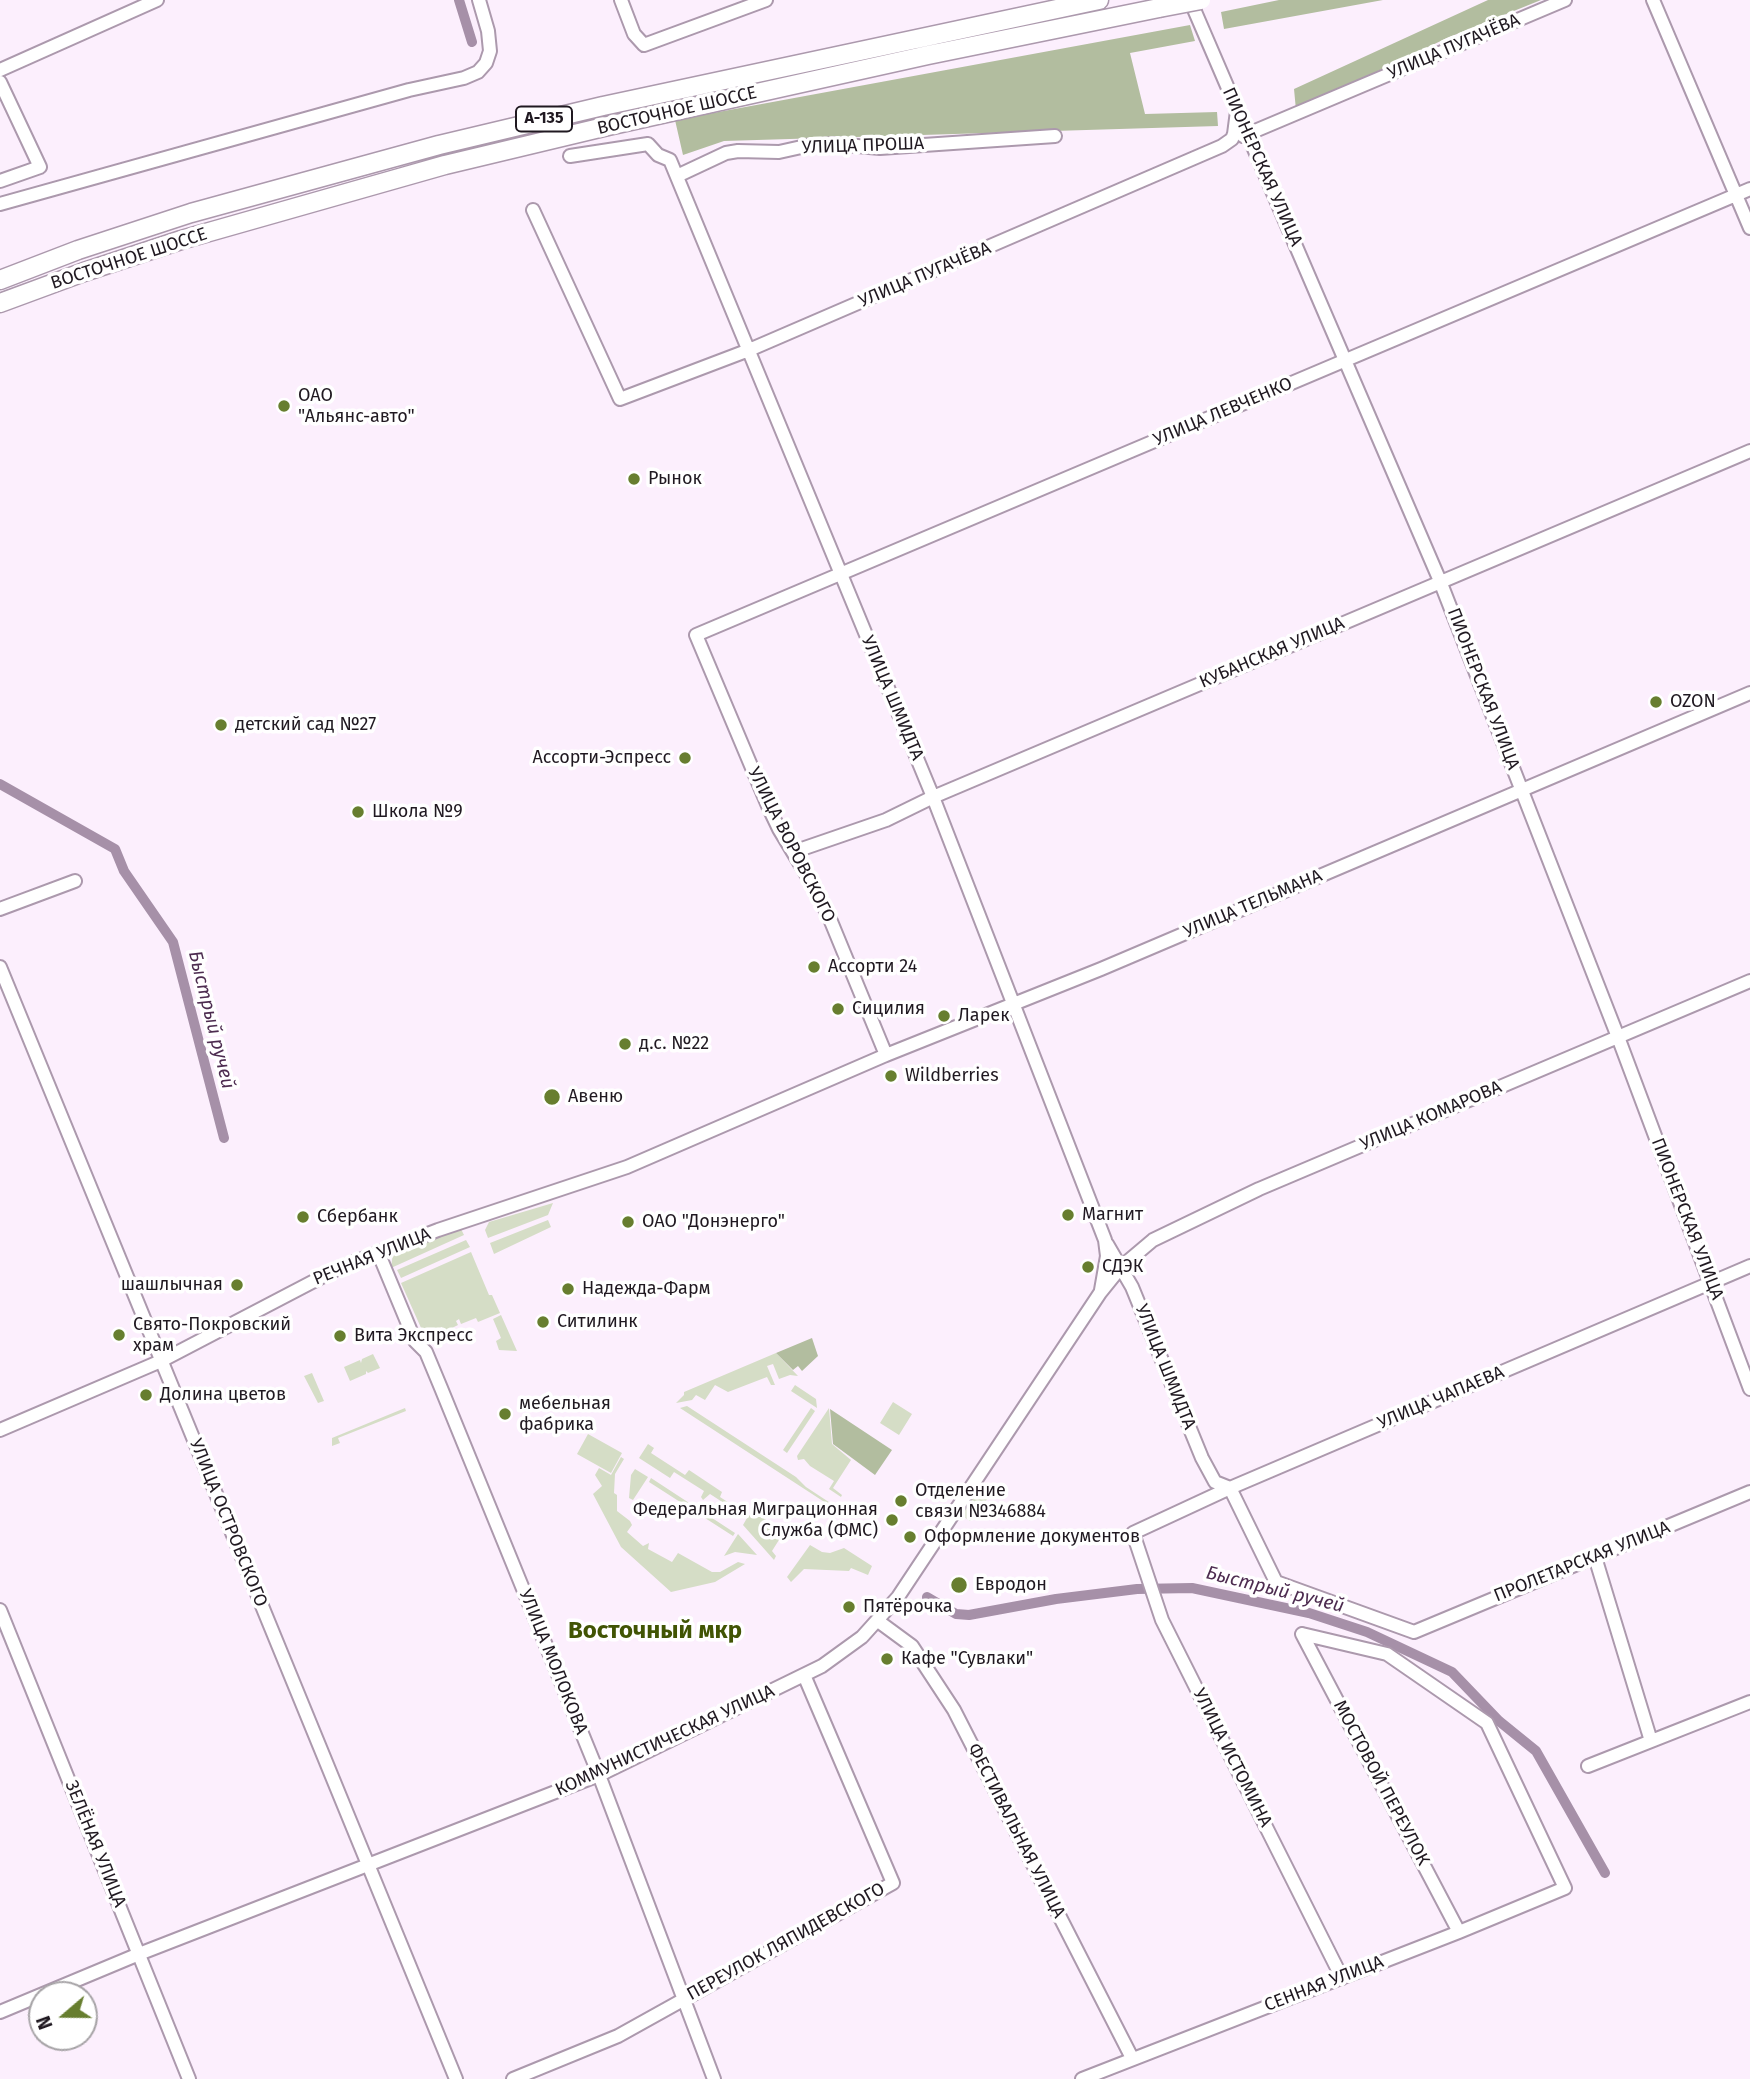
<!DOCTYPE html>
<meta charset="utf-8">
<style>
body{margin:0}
#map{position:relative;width:1750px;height:2079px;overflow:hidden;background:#fceffd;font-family:"Fira Sans",sans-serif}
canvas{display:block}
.north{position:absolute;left:28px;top:1981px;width:70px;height:70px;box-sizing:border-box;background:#fff;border:2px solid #a6a3a6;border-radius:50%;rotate:250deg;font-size:19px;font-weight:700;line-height:28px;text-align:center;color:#201921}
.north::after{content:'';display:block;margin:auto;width:24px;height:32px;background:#677e2f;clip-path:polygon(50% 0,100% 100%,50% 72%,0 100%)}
</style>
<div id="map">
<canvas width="1750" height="2079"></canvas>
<div class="north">N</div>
</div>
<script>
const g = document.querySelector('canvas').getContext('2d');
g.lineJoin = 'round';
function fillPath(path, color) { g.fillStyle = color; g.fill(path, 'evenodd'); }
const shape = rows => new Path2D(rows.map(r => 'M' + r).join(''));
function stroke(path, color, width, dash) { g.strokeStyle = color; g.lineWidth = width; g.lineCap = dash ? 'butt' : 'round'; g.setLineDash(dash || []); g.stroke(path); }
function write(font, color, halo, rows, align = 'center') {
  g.font = font + ' "Fira Sans",sans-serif'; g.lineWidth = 7; g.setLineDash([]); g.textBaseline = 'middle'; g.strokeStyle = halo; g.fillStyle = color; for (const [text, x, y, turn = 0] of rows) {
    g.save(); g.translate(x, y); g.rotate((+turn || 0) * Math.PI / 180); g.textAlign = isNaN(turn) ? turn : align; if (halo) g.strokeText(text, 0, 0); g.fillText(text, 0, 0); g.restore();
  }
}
fillPath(shape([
 [553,1203,548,1215,488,1238,485,1230,489,1222],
 [548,1220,551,1227,494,1254,490,1243],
 [461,1229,464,1235,391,1268,393,1253],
 [466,1240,470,1247,401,1278,397,1270],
 [471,1252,489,1295,492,1295,500,1313,478,1322,476,1318,461,1324,459,1319,456,1321,458,1325,444,1332,442,1327,439,1328,441,1333,426,1339,401,1283],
 [501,1315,517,1351,499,1350,496,1341,501,1338,493,1319],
 [776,1353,798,1376,790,1375,779,1379,773,1364,767,1366,775,1385,771,1385,767,1377,728,1392,715,1385,705,1400,696,1395,692,1400,676,1403,684,1395,684,1392],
 [373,1354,380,1368,368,1373,366,1371,366,1374,350,1381,344,1367,360,1360,361,1363,362,1359],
 [312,1373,324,1401,318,1403,304,1376],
 [795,1385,816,1399,817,1408,791,1391],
 [893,1402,912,1414,899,1435,880,1423],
 [687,1406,796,1477,806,1487,847,1514,849,1518,680,1408],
 [405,1408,406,1411,338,1438,340,1443,332,1446,332,1438],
 [811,1408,815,1411,787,1453,783,1450],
 [829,1408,832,1444,851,1460,833,1488,842,1495,841,1497,829,1489,834,1481,810,1466,804,1459,798,1460,797,1456],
 [588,1434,622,1453,611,1473,577,1454],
 [648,1444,654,1448,651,1453,685,1475,689,1470,722,1492,720,1497,749,1516,753,1511,784,1532,772,1551,776,1556,774,1560,743,1525,747,1518,710,1494,703,1500,701,1497,704,1491,674,1472,670,1478,639,1458],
 [621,1457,624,1459,615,1474,614,1493,617,1495,617,1511,630,1521,632,1525,627,1532,643,1546,649,1543,648,1549,672,1562,678,1553,712,1572,720,1572,738,1562,745,1564,715,1582,671,1592,621,1547,593,1494,602,1486,595,1475,599,1468,611,1475],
 [635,1469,648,1477,633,1500,629,1498,631,1475],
 [651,1478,735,1533,733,1536,649,1482],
 [986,1484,992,1489,992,1493,970,1521,961,1515,977,1490],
 [738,1534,757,1555,735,1552,724,1556],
 [810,1545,822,1552,830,1553,844,1548,872,1566,868,1575,851,1568,849,1571,804,1569,791,1582,787,1577]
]), '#d5ddc6');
fillPath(shape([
 [1279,0,1383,0,1224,29,1221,12],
 [1488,0,1541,0,1447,38,1296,110,1294,89],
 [1190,25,1195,41,1130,53,1145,114,1217,112,1218,126,724,141,683,155,675,120],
 [812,1338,818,1356,802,1371,798,1366,793,1370,776,1353],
 [830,1409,892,1450,875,1475,833,1444]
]), '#b2bd9f');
stroke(shape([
 [459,0,472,42],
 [0,784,115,849,124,871,173,942,224,1138],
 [927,1597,956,1614,969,1615,1056,1599,1137,1589,1192,1588,1309,1613,1367,1632,1452,1672,1499,1721,1536,1751,1605,1873]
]), '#a690a8', 10);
const minor = shape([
 [621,0,634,34,644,45,766,0],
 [1190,0,1440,581,1618,1037,1750,1389],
 [1653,0,1750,228],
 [0,70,157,0],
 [0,82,40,167,0,181],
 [1243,136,1565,0],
 [570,156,648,144,658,155,670,160,933,797,1105,1240,1107,1256,1101,1290],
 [677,176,726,153,738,151,779,152,806,146,835,144,880,148,1055,136],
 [0,204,409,90,464,78,478,72,486,63,490,51,488,31,479,0],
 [533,210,620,399,749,350,1222,146,1232,139,1234,134,1237,111],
 [793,852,886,820,933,797,1750,451],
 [0,909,75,881],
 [0,967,456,2079],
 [886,1055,830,919,814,887,779,829,768,806,696,635,1750,189],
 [1107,1244,1132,1287,1202,1458,1215,1482,1230,1488,1276,1582,1414,1632,1750,1492],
 [378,1252,415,1341,426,1352,441,1388,599,1775,714,2079],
 [0,1430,161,1361,339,1268,438,1230,627,1167,886,1055,1101,969,1750,693],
 [1595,1557,1651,1741],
 [0,1610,189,2079],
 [878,1621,912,1646,954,1710,1132,2058],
 [1302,1634,1459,1932],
 [1588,1766,1750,1702],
 [1342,1978,1162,1620,1133,1533,1230,1488,1750,1266],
 [0,2012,139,1954,599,1775,822,1666,862,1637,898,1597,1100,1293,1121,1267,1153,1240,1259,1189,1750,981],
 [513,2079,618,2036,893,1883,804,1675],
 [1082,2079,1459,1932,1565,1888,1487,1723,1387,1654,1302,1634]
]);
const highway = shape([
 [0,280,78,250,191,213,439,145,603,106,1099,0],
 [0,303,84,272,181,240,445,165,608,126,928,55,1159,8]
]);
stroke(minor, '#ac99ad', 16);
stroke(highway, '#ac99ad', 21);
stroke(minor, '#fff', 12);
stroke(highway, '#fff', 18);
const highwayBridge = shape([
 [1159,8,1201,0]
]);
stroke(highwayBridge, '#ac99ad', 21, []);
stroke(highwayBridge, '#fff', 18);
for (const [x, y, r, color] of [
 [284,406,7,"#677e2f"],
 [634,479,7,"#677e2f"],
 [1656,702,7,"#677e2f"],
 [221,725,7,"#677e2f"],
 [685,758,7,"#677e2f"],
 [358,812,7,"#677e2f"],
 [814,967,7,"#677e2f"],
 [838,1009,7,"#677e2f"],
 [944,1016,7,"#677e2f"],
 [625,1044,7,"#677e2f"],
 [891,1076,7,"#677e2f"],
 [552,1097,9,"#677e2f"],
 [1068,1215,7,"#677e2f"],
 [303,1217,7,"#677e2f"],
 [628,1222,7,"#677e2f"],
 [1088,1267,7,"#677e2f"],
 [237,1285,7,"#677e2f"],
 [568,1289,7,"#677e2f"],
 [543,1322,7,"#677e2f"],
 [119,1335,7,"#677e2f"],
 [340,1336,7,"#677e2f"],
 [146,1395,7,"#677e2f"],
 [505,1414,7,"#677e2f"],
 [901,1501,7,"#677e2f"],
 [892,1520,7,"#677e2f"],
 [910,1537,7,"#677e2f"],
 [959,1585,9,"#677e2f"],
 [849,1607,7,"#677e2f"],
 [887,1659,7,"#677e2f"]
]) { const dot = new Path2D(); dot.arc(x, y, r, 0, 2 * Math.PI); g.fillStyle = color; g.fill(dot); stroke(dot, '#fff', 2.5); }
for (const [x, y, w] of [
 [544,119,56]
]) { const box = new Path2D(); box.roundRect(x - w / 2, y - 12.5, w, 25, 5); g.fillStyle = '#fff'; g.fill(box); stroke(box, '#201921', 2); }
write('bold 16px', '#201921', null, [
 ["А-135",544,119]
]);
write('18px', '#201921', '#fff', [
 ["УЛИЦА ПУГАЧЁВА",1454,47,-23],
 ["ВОСТОЧНОЕ ШОССЕ",677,111,-13],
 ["УЛИЦА ПРОША",863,146,-2],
 ["ПИОНЕРСКАЯ УЛИЦА",1262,167,66],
 ["ВОСТОЧНОЕ ШОССЕ",129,259,-18],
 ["УЛИЦА ПУГАЧЁВА",925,275,-23],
 ["УЛИЦА ЛЕВЧЕНКО",1223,412,-23],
 ["КУБАНСКАЯ УЛИЦА",1272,653,-23],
 ["ПИОНЕРСКАЯ УЛИЦА",1483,689,69],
 ["УЛИЦА ШМИДТА",892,698,67],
 ["УЛИЦА ВОРОВСКОГО",791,845,63],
 ["УЛИЦА ТЕЛЬМАНА",1253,904,-23],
 ["УЛИЦА КОМАРОВА",1431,1116,-23],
 ["ПИОНЕРСКАЯ УЛИЦА",1687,1219,69],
 ["РЕЧНАЯ УЛИЦА",372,1257,-22],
 ["УЛИЦА ШМИДТА",1165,1367,68],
 ["УЛИЦА ЧАПАЕВА",1441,1398,-23],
 ["УЛИЦА ОСТРОВСКОГО",228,1523,68],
 ["ПРОЛЕТАРСКАЯ УЛИЦА",1582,1562,-22],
 ["УЛИЦА МОЛОКОВА",553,1662,68],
 ["КОММУНИСТИЧЕСКАЯ УЛИЦА",665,1741,-25],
 ["УЛИЦА ИСТОМИНА",1232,1758,63],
 ["МОСТОВОЙ ПЕРЕУЛОК",1381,1783,62],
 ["ФЕСТИВАЛЬНАЯ УЛИЦА",1016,1831,63],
 ["ЗЕЛЁНАЯ УЛИЦА",95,1844,68],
 ["ПЕРЕУЛОК ЛЯПИДЕВСКОГО",786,1942,-29],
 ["СЕННАЯ УЛИЦА",1324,1984,-21]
]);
write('18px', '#201921', '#fff', [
 ["ОАО",298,396],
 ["\"Альянс-авто\"",298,417],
 ["Рынок",648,479],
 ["OZON",1670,702],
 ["детский сад №27",235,725],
 ["Ассорти-Эспресс",671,758,"right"],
 ["Школа №9",372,812],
 ["Ассорти 24",828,967],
 ["Сицилия",852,1009],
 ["Ларек",958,1016],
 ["д.с. №22",639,1044],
 ["Wildberries",905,1076],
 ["Авеню",568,1097],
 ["Магнит",1082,1215],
 ["Сбербанк",317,1217],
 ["ОАО \"Донэнерго\"",642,1222],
 ["СДЭК",1102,1267],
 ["шашлычная",223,1285,"right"],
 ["Надежда-Фарм",582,1289],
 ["Ситилинк",557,1322],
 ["Свято-Покровский",133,1325],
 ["храм",133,1346],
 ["Вита Экспресс",354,1336],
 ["Долина цветов",160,1395],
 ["мебельная",519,1404],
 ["фабрика",519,1425],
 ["Отделение",915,1491],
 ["связи №346884",915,1512],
 ["Федеральная Миграционная",878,1510,"right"],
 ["Служба (ФМС)",878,1531,"right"],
 ["Оформление документов",924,1537],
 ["Евродон",975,1585],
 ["Пятёрочка",863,1607],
 ["Кафе \"Сувлаки\"",901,1659]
], 'left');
write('italic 19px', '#4d2c50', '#fff', [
 ["Быстрый ручей",211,1020,76],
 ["Быстрый ручей",1275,1590,14]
]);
write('bold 24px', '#415404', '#fff', [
 ["Восточный мкр",655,1631]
]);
</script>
